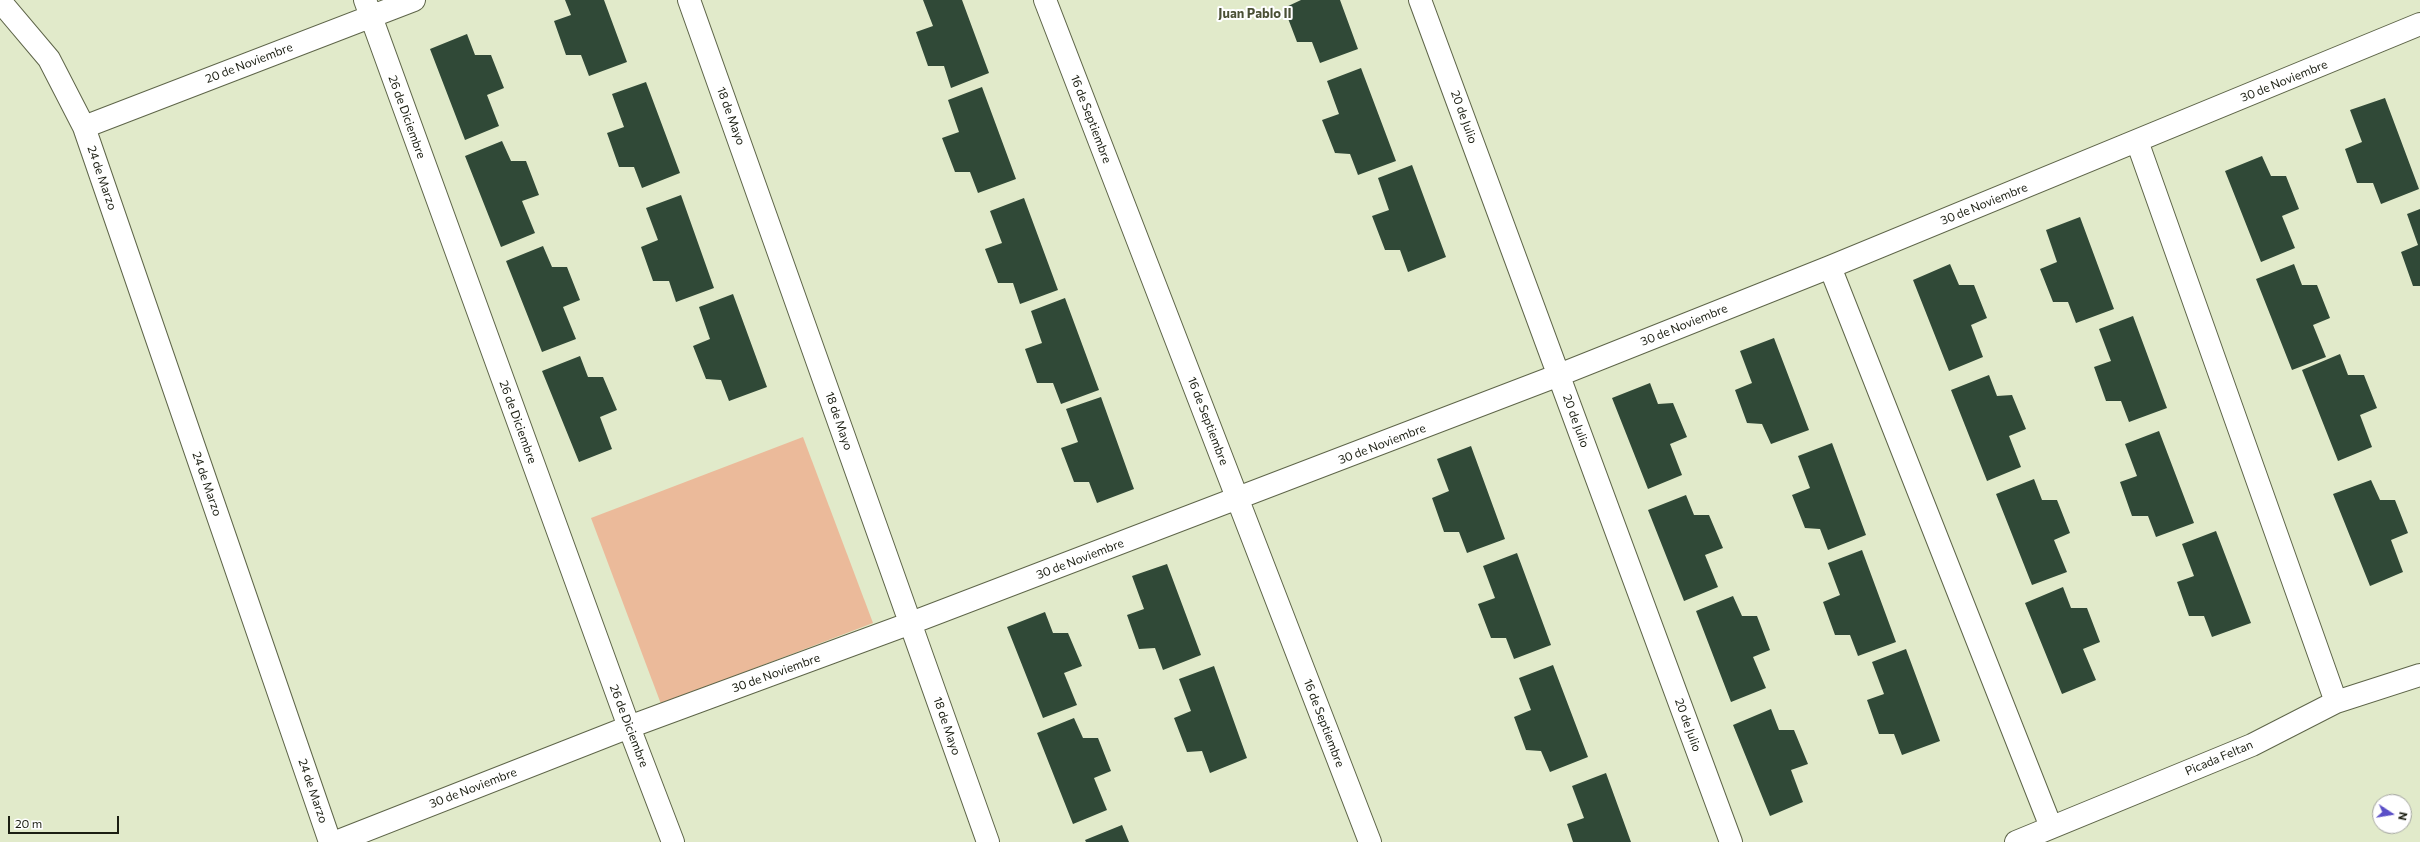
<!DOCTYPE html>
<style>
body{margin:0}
#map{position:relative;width:2420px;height:842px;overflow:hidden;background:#e1eaca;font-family:Commissioner,sans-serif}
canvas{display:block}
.north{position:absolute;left:2372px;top:794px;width:40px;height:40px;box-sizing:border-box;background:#fff;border:1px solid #a4a5a0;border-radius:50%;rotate:102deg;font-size:11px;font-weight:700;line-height:16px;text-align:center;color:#1b1e12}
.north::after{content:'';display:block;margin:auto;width:14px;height:18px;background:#5a4fc7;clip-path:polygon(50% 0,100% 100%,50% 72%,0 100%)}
.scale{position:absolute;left:8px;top:816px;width:111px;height:18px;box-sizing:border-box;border:2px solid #1b1e12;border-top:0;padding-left:5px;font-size:12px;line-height:14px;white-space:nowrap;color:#1b1e12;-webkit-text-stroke:3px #fff;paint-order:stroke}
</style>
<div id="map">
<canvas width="2420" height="842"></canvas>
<div class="north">N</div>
<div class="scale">20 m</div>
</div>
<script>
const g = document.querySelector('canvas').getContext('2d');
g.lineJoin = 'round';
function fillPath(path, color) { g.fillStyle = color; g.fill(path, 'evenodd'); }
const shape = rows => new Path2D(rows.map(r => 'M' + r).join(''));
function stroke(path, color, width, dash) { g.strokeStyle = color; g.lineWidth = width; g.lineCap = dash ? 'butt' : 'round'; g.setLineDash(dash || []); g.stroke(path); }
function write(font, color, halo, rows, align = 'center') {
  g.font = font + ' Commissioner,sans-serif'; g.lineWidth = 4; g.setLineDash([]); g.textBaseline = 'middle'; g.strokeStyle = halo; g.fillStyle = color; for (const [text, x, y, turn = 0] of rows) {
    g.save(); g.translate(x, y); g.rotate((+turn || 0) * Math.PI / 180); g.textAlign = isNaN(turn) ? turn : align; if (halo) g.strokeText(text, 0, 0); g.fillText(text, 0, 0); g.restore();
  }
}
fillPath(shape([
 [803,437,873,623,661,704,591,518]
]), '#ebba9a');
fillPath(shape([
 [565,0,604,0,627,62,589,76,581,55,566,55,554,21,571,15],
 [923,0,962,0,989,73,951,88,944,66,928,66,916,32,933,26],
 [1301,0,1340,0,1358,49,1320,63,1312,42,1297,42,1284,8],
 [467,34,475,55,491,55,504,88,487,95,499,126,465,140,430,49],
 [1361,68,1396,161,1358,175,1350,154,1335,153,1322,120,1339,114,1327,81],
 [646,82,680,173,642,188,634,167,619,167,607,133,624,127,612,94],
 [982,87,1016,179,978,193,970,172,955,172,942,138,959,132,948,100],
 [2385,98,2419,189,2381,204,2373,183,2357,183,2345,149,2362,142,2350,110],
 [502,141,511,161,526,161,539,195,522,201,535,233,501,247,465,156],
 [2262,156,2271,176,2286,176,2299,209,2282,216,2295,248,2261,262,2225,171],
 [1412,165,1446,257,1408,272,1400,250,1385,250,1372,216,1389,210,1378,178],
 [681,195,714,288,676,302,669,281,653,281,641,247,658,240,646,208],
 [1024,198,1058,290,1020,304,1013,283,998,283,985,249,1002,243,990,211],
 [2420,209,2420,286,2413,286,2401,252,2418,245,2407,214],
 [2080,217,2114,309,2076,323,2068,302,2053,302,2040,269,2057,262,2046,230],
 [543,246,552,267,567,267,580,300,563,307,576,339,542,352,506,261],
 [1950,264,1959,285,1974,285,1987,318,1971,325,1983,357,1949,371,1913,280],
 [2294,264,2302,285,2317,285,2330,318,2313,325,2326,357,2292,370,2256,279],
 [733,294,767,387,729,401,721,380,706,379,693,346,710,339,699,307],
 [1065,298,1099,390,1061,404,1053,383,1037,383,1025,349,1042,343,1031,311],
 [2133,316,2167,408,2129,422,2121,401,2106,401,2094,367,2111,361,2099,329],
 [1774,338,1809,430,1771,444,1762,424,1747,423,1735,390,1752,383,1740,351],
 [2340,354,2348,375,2364,375,2377,408,2360,415,2372,447,2338,461,2302,370],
 [580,356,588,377,603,377,617,410,600,417,612,449,579,462,542,371],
 [1989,375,1997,396,2012,395,2026,429,2009,436,2021,467,1987,481,1951,390],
 [1650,383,1658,404,1673,403,1687,437,1670,444,1682,475,1648,489,1612,398],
 [1101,397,1134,489,1097,503,1089,482,1074,482,1061,448,1078,442,1066,409],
 [2159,431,2194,523,2156,537,2148,516,2132,516,2120,482,2137,476,2125,444],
 [1832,443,1866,535,1828,550,1820,529,1805,528,1792,495,1810,488,1798,456],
 [1471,446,1505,539,1467,553,1459,532,1444,532,1432,498,1449,491,1437,459],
 [2034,479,2042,500,2057,500,2070,533,2054,540,2067,572,2032,585,1996,494],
 [2371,480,2380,500,2395,500,2408,533,2391,540,2403,572,2370,586,2333,494],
 [1686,495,1694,515,1709,515,1723,548,1705,555,1718,587,1684,601,1648,510],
 [2216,531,2251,623,2212,637,2204,616,2189,616,2177,582,2194,576,2182,544],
 [1862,550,1896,642,1858,656,1850,635,1835,635,1823,602,1840,595,1828,563],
 [1517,553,1551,645,1514,659,1506,638,1491,638,1478,604,1495,598,1483,566],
 [1167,564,1201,655,1163,670,1155,648,1139,649,1127,615,1144,609,1132,576],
 [2063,587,2071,608,2087,608,2100,642,2083,649,2096,680,2062,694,2025,603],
 [1733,596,1742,616,1757,616,1770,650,1753,657,1766,688,1731,702,1696,611],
 [1045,612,1053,633,1068,633,1082,666,1064,673,1077,705,1043,718,1007,627],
 [1906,649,1940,741,1902,755,1894,734,1879,734,1867,700,1884,694,1872,662],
 [1553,665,1588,757,1550,772,1541,751,1526,750,1514,717,1531,710,1519,678],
 [1214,666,1247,758,1210,773,1202,751,1187,752,1174,718,1191,711,1179,679],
 [1771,709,1779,730,1794,730,1808,764,1791,770,1803,802,1770,816,1733,725],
 [1074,718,1083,738,1098,738,1111,771,1094,778,1107,810,1073,824,1037,733],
 [1606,773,1631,842,1573,842,1567,824,1584,818,1572,786],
 [1122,825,1129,842,1086,842,1085,840]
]), '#304937');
const minor = shape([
 [365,0,629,727,673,842],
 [689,0,988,842],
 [1045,0,1370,842],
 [1420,0,1731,842],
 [0,1,49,59,84,127,330,842],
 [84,127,414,0],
 [2137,141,2336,702],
 [1830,267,2051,827],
 [336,842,629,727,911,623,1559,375,1830,267,2420,24],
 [2016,842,2252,745,2336,702,2420,675]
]);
stroke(minor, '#5e6549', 24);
stroke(minor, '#fff', 22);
write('12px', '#1b1e12', '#fff', [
 ["20 de Noviembre",249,63,-21],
 ["30 de Noviembre",2284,81,-22],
 ["18 de Mayo",731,116,70],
 ["26 de Diciembre",407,117,70],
 ["20 de Julio",1464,117,70],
 ["16 de Septiembre",1091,119,69],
 ["24 de Marzo",102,178,71],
 ["30 de Noviembre",1984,204,-22],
 ["30 de Noviembre",1684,325,-22],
 ["18 de Mayo",839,421,71],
 ["16 de Septiembre",1208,421,69],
 ["20 de Julio",1576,421,70],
 ["26 de Diciembre",518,422,70],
 ["30 de Noviembre",1382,444,-21],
 ["24 de Marzo",207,484,71],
 ["30 de Noviembre",1080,559,-21],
 ["30 de Noviembre",776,673,-20],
 ["16 de Septiembre",1324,723,69],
 ["20 de Julio",1688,725,70],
 ["26 de Diciembre",629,726,69],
 ["18 de Mayo",947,726,71],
 ["Picada Feltan",2219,758,-23],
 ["30 de Noviembre",473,788,-21],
 ["24 de Marzo",313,791,71]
]);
write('bold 13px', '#4a5035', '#fff', [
 ["Juan Pablo II",1255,14]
]);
</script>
